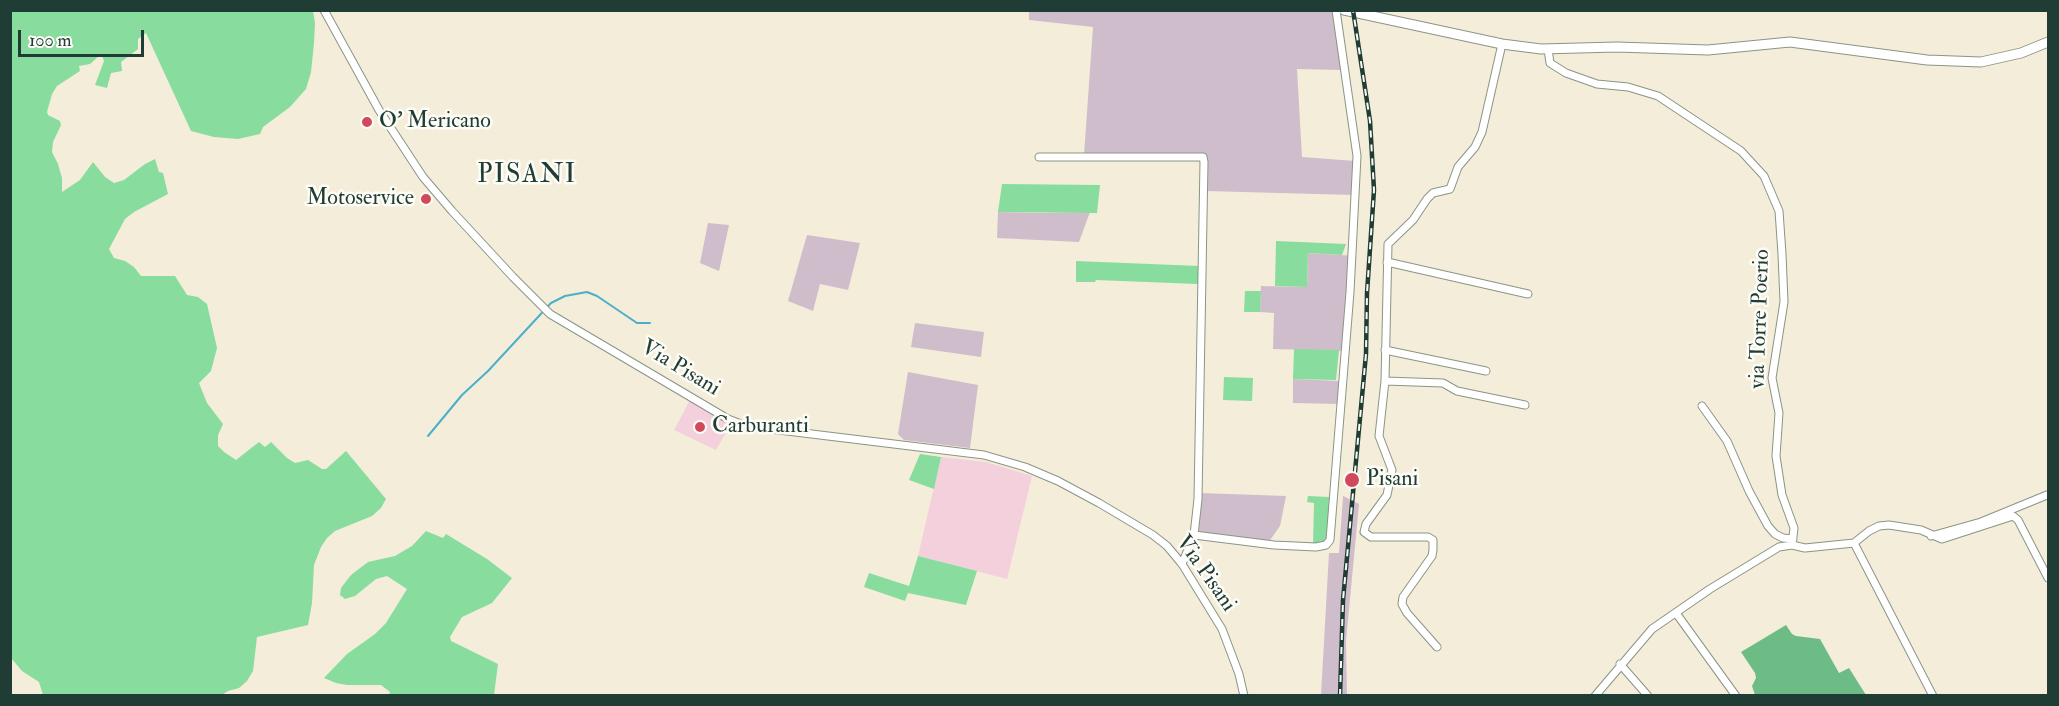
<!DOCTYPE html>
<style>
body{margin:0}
#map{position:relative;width:2059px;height:706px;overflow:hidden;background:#f4edd9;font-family:"IM FELL Double Pica",serif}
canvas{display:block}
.frame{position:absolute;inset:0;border:12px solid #1f3d34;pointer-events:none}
.scale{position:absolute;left:18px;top:30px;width:126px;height:27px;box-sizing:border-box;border:3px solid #1f3d34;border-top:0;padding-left:8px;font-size:18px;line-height:21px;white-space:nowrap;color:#1f3d34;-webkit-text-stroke:4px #fdfcf7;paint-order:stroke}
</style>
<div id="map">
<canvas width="2059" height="706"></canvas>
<div class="frame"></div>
<div class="scale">100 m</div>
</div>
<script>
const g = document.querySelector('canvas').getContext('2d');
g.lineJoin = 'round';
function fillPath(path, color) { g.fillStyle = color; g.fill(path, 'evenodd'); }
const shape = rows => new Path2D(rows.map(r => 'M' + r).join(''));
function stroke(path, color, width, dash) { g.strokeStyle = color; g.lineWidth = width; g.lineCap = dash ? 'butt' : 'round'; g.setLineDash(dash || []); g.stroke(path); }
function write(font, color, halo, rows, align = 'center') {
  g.font = font + ' "IM FELL Double Pica",serif'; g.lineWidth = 5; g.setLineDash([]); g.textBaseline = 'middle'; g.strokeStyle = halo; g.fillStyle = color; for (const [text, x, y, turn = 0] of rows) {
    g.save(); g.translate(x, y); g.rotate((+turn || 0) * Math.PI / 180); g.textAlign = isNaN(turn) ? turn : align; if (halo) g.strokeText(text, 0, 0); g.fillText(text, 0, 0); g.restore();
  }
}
fillPath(shape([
 [691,398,732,422,716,450,674,430],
 [941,457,986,462,1032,476,1007,579,918,556]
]), '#f4cfdc');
fillPath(shape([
 [1029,10,1330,10,1333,12,1341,70,1297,69,1302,157,1355,161,1354,195,1205,191,1204,156,1084,155,1093,27,1029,20],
 [998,212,1046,213,1090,212,1079,242,997,238],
 [708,223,729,225,719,271,700,263],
 [807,235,860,243,848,290,820,284,813,311,788,301],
 [1308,253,1356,256,1349,351,1273,349,1274,313,1260,312,1261,286,1307,287],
 [915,323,984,332,981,357,911,347],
 [908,372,978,385,970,448,904,440,898,434],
 [1293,379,1340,381,1339,404,1293,403],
 [1200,493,1286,496,1280,526,1268,543,1196,534],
 [1343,496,1359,504,1346,641,1347,695,1321,695,1329,553,1339,553]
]), '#d0bdcc');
fillPath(shape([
 [11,10,313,11,315,23,314,43,311,72,306,89,290,107,263,127,260,134,238,139,214,137,191,131,146,33,138,39,138,49,121,62,122,71,111,73,107,88,95,85,104,61,102,56,100,55,90,64,79,66,80,71,57,86,52,94,47,112,48,115,60,121,61,125,53,142,52,152,58,164,62,178,62,192,80,180,93,162,105,177,114,183,124,180,145,164,155,159,159,172,163,173,168,194,134,212,125,219,109,249,114,258,125,261,134,267,141,276,175,276,187,295,198,297,207,304,217,348,211,371,199,383,207,403,223,424,218,435,218,446,224,452,236,460,259,442,265,447,271,442,287,458,295,463,308,460,322,469,326,469,346,451,386,499,381,508,372,516,335,531,327,538,321,547,314,565,312,603,308,625,257,637,253,671,247,681,239,688,228,691,222,695,43,695,39,682,22,671,11,658],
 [1002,184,1100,185,1097,213,998,212],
 [1276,241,1346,244,1342,255,1308,253,1307,287,1275,286],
 [1076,261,1199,266,1199,283,1197,284,1096,280,1095,282,1076,282],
 [1245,291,1261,291,1260,312,1244,312],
 [1294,349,1339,350,1336,380,1293,379],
 [1224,377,1253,378,1252,401,1223,400],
 [920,454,941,457,934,489,909,480],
 [1308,496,1329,497,1328,540,1326,543,1313,546,1314,503,1307,502],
 [426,531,443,538,446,534,487,559,512,578,492,603,462,617,450,637,451,641,498,664,494,695,389,695,390,692,381,685,347,685,336,683,324,678,347,654,375,634,386,623,407,589,387,576,376,579,355,596,345,599,340,595,341,588,351,575,368,562,395,556,412,546],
 [918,556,977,571,966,605,908,593,905,601,864,587,869,573,909,586]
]), '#88dc9e');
fillPath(shape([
 [1786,625,1792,634,1796,636,1820,639,1839,673,1849,668,1866,695,1755,695,1752,686,1756,678,1755,673,1741,652]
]), '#6ebc85');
stroke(shape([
 [428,436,462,395,488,371,551,303,565,296,587,292,597,296,637,323,650,323]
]), '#4aafca', 2);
const minor = shape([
 [324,10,379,110,423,177,452,211,513,277,550,314,728,419,746,426,984,455,1025,467,1058,481,1099,503,1153,535,1167,546,1182,564,1222,629,1239,674,1244,696],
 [1548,49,1550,63,1566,73,1597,84,1628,87,1658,96,1741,151,1764,176,1779,211,1782,254,1784,302,1772,378,1779,413,1776,456,1782,495,1794,528,1792,545],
 [1039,157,1203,157,1204,162,1198,499,1194,535],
 [1387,262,1528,294],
 [1385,350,1486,371],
 [1385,381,1443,383,1457,391,1525,405],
 [1702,406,1727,441,1749,491,1768,526,1775,534,1783,538,1793,539],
 [1931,536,1981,522,2047,495],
 [1854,543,1933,696],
 [1182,564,1194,535,1274,545,1316,547,1326,545,1330,540,1350,292,1357,156,1336,10],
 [1676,613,1736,696],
 [1437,647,1407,613,1402,604,1403,597,1432,556,1433,550,1433,540,1428,537,1371,537,1364,532,1366,524,1387,495,1392,470,1379,436,1385,381,1388,244,1413,220,1427,199,1433,193,1450,189,1458,167,1475,147,1482,132,1502,44],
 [1620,664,1648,696],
 [1595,696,1652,629,1710,589,1779,547,1792,545,1805,548,1854,543,1869,531,1879,526,1889,525,1921,530,1942,539,2013,516,2018,520,2048,578]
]);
const secondary = shape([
 [1344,10,1502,44,1541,49,1617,47,1708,50,1790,42,1927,60,1981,62,2021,53,2048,42]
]);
stroke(minor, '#8a9586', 9);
stroke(secondary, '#8a9586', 11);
stroke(minor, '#fff', 7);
stroke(secondary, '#fff', 9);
const rail = shape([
 [1340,696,1343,600,1366,354,1367,293,1374,190,1370,121,1353,10]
]);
stroke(rail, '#1f3d34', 4.5);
stroke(rail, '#fdfcf7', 2, [7]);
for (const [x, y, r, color] of [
 [367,122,6,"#d1495b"],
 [426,199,6,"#d1495b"],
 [700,427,6,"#d1495b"],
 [1352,480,8,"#d1495b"]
]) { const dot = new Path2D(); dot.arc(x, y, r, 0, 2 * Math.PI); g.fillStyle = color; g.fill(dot); stroke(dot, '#fdfcf7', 2); }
write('22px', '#1f3d34', '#fdfcf7', [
 ["O' Mericano",379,122],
 ["Motoservice",414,199,"right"],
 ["Carburanti",712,427],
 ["Pisani",1366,480]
], 'left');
write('22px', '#1f3d34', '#fdfcf7', [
 ["via Torre Poerio",1761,319,-88],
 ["Via Pisani",680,369,31],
 ["Via Pisani",1205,574,55]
]);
g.letterSpacing = '1.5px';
write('26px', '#1f3d34', '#fdfcf7', [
 ["PISANI",527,176]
]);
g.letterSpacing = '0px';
</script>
